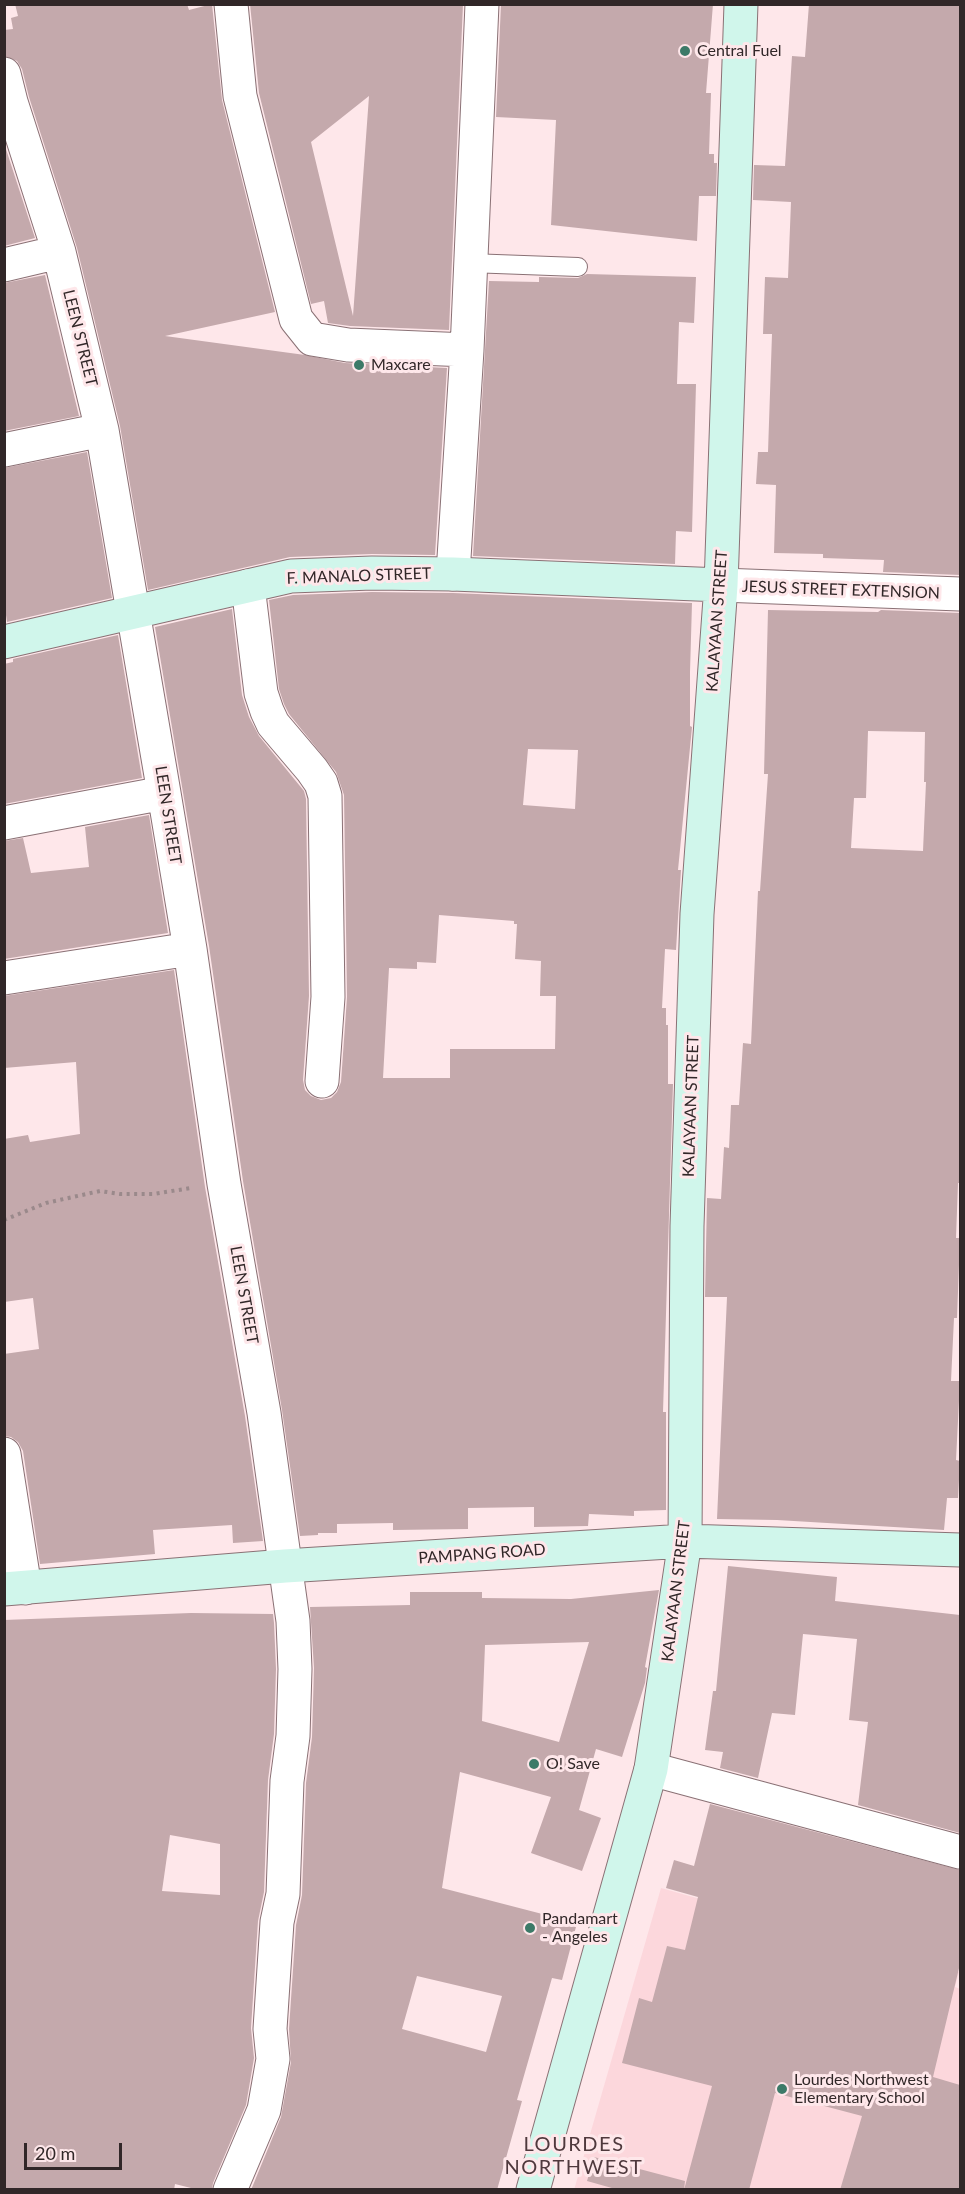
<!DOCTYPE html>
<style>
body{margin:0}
#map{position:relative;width:965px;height:2194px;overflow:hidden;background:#fee7ea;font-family:Lato,sans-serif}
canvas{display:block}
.frame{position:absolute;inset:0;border:6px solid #312728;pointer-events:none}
.scale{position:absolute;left:24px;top:2143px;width:98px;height:27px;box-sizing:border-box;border:3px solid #312728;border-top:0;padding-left:8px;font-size:18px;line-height:21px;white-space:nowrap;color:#312728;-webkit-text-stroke:4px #fee7ea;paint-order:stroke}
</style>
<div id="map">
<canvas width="965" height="2194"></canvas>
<div class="frame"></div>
<div class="scale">20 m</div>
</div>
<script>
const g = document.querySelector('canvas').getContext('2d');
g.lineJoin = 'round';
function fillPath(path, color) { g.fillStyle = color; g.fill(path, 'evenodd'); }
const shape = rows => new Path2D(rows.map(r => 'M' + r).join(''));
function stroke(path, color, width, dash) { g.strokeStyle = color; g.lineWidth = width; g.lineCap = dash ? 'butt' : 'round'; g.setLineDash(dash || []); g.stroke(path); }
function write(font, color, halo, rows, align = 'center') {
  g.font = font + ' Lato,sans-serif'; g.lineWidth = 6; g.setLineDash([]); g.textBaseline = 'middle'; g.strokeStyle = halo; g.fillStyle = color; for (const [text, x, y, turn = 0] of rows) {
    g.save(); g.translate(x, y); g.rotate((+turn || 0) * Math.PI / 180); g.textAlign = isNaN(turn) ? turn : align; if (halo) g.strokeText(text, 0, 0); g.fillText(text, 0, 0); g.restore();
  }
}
fillPath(shape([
 [661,1888,959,1972,955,1987,960,1989,960,2189,574,2190]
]), '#fcd7dc');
fillPath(shape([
 [15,4,187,4,189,10,212,4,222,100,275,312,165,336,305,355,345,363,447,368,435,555,372,554,290,557,148,590,120,426,77,248,29,97,22,69,17,61,4,56,4,30,13,29,11,18,18,16],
 [250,4,463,4,449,330,350,326,328,323,324,301,311,304,259,93],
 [369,96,353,316,311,142],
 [501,4,713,4,706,93,711,93,709,154,714,154,714,163,717,163,716,196,699,196,697,241,551,225,556,120,496,117],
 [809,4,960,4,960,575,883,572,884,560,823,558,823,554,774,553,776,485,756,484,758,452,768,452,772,334,763,334,765,277,788,278,791,202,753,200,754,165,785,166,792,56,805,57],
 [4,143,35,238,4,246],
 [587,274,696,277,694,323,679,322,677,384,696,384,692,532,676,531,675,564,473,556,489,281,539,282,539,277,578,278],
 [45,275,79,416,4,431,4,283],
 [87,452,112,598,7,622,4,601,4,468],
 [372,592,453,593,692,603,690,672,690,726,692,727,678,870,681,870,676,950,665,949,662,1008,666,1008,666,1025,668,1025,668,1084,673,1084,663,1412,666,1412,666,1510,634,1511,634,1516,589,1514,588,1526,534,1527,534,1507,468,1508,468,1529,393,1530,393,1523,337,1524,337,1533,318,1533,318,1535,300,1536,282,1410,243,1181,209,946,155,627,232,609,242,695,249,717,259,736,304,791,306,799,309,996,303,1080,305,1090,311,1096,321,1100,331,1098,337,1092,341,1082,347,997,344,795,336,772,289,714,284,704,279,689,269,600,293,595],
 [528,749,578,750,575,809,523,805],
 [439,915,514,921,514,924,517,924,515,959,541,961,540,996,556,996,555,1049,450,1049,450,1078,383,1078,389,968,417,969,417,962,436,963],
 [768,610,878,612,881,610,960,613,960,1183,958,1183,956,1238,960,1238,957,1318,954,1318,951,1381,960,1381,956,1460,960,1461,958,1498,947,1498,944,1530,777,1520,717,1519,727,1297,705,1297,707,1198,721,1199,724,1147,729,1148,731,1105,739,1105,743,1043,751,1044,758,891,760,891,768,774,764,774],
 [868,731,925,732,924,782,926,782,923,851,851,848,854,798,866,798],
 [118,635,142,778,4,804,4,664,13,662,13,659],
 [149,815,168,933,4,959,4,841,23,838,31,873,89,867,85,827],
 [174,970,205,1187,245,1416,263,1541,233,1543,232,1525,153,1530,155,1554,40,1564,23,1451,18,1442,11,1437,4,1436,4,1354,39,1349,33,1298,4,1302,4,1139,28,1135,30,1142,80,1134,76,1062,4,1068,4,996],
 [728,1566,837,1577,835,1601,960,1615,960,1833,858,1805,868,1722,849,1720,857,1639,803,1634,795,1715,772,1713,758,1778,720,1768,723,1752,705,1750,713,1691,716,1691],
 [659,1590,645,1667,647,1668,645,1683,622,1757,596,1749,579,1810,601,1818,582,1871,531,1853,551,1797,460,1772,442,1888,577,1923,562,1980,552,1978,517,2100,522,2101,497,2190,251,2190,281,2117,291,2062,289,2029,296,1925,302,1895,306,1783,312,1737,314,1668,310,1607,410,1605,410,1592,482,1592,482,1598,571,1599],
 [589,1642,559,1742,482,1721,485,1645],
 [417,1976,502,1996,486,2052,402,2029],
 [191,1613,273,1614,274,1623,276,1669,274,1734,268,1780,264,1892,258,1921,251,2028,254,2058,246,2105,213,2183,212,2190,199,2190,175,2184,174,2190,4,2190,4,1620],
 [170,1835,220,1844,220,1895,162,1891],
 [710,1804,960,1870,960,1964,933,2077,960,2085,960,2190,840,2190,862,2116,775,2093,749,2190,684,2190,712,2086,622,2063,639,1998,652,2002,667,1946,685,1950,698,1897,666,1888,674,1860,694,1866],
 [594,2157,685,2181,684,2190,619,2190,587,2181]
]), '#c4a9ac');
const lane = shape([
 [469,263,578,267]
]);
const street = shape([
 [231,4,240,96,296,319,312,339,348,345,467,350],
 [4,74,11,102,59,252,102,430,164,793,190,949,224,1184,264,1413,293,1621,295,1669,293,1736,287,1781,283,1894,277,1922,270,2029,273,2059,264,2110,230,2190],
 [4,265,59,252],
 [4,450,102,430],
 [453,574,467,350,482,4],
 [721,585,960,594],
 [248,586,261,693,267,711,273,724,312,770,321,783,325,796,328,997,322,1081],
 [4,823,164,793],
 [4,978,190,949],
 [4,1454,25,1588],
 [651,1769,960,1852]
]);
const secondary = shape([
 [4,642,291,576,372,573,453,574,721,585],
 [4,1589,285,1566,685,1541,960,1550],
 [533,2190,651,1769,685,1541,687,1226,697,914,721,585,741,4]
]);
stroke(lane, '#8a7175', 20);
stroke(street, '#8a7175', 35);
stroke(secondary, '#8a7175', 35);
stroke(shape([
 [4,1220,46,1203,100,1191,120,1194,153,1194,191,1188]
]), '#9a898b', 4, [3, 4.5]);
stroke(lane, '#fff', 18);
stroke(street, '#fff', 33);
stroke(secondary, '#d0f6eb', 33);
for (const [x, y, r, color] of [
 [685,51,6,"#3c7a68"],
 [359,365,6,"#3c7a68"],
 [534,1764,6,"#3c7a68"],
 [530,1928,6,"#3c7a68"],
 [782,2089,6,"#3c7a68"]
]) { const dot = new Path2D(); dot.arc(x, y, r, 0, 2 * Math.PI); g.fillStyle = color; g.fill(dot); stroke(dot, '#fee7ea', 2); }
write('16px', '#312728', '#fee7ea', [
 ["Central Fuel",697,51],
 ["Maxcare",371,365],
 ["O! Save",546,1764],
 ["Pandamart",542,1919],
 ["- Angeles",542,1937],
 ["Lourdes Northwest",794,2080],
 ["Elementary School",794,2098]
], 'left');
write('16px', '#312728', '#fee7ea', [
 ["LEEN STREET",80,338,76],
 ["F. MANALO STREET",359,576,-2],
 ["JESUS STREET EXTENSION",841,590,2],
 ["KALAYAAN STREET",717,621,-86],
 ["LEEN STREET",168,815,81],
 ["KALAYAAN STREET",691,1106,-88],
 ["LEEN STREET",244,1295,80],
 ["PAMPANG ROAD",482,1554,-4],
 ["KALAYAAN STREET",676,1591,-83]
]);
g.letterSpacing = '1.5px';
write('20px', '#4f393d', '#fee7ea', [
 ["LOURDES",574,2145],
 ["NORTHWEST",574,2168]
]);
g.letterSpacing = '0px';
</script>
